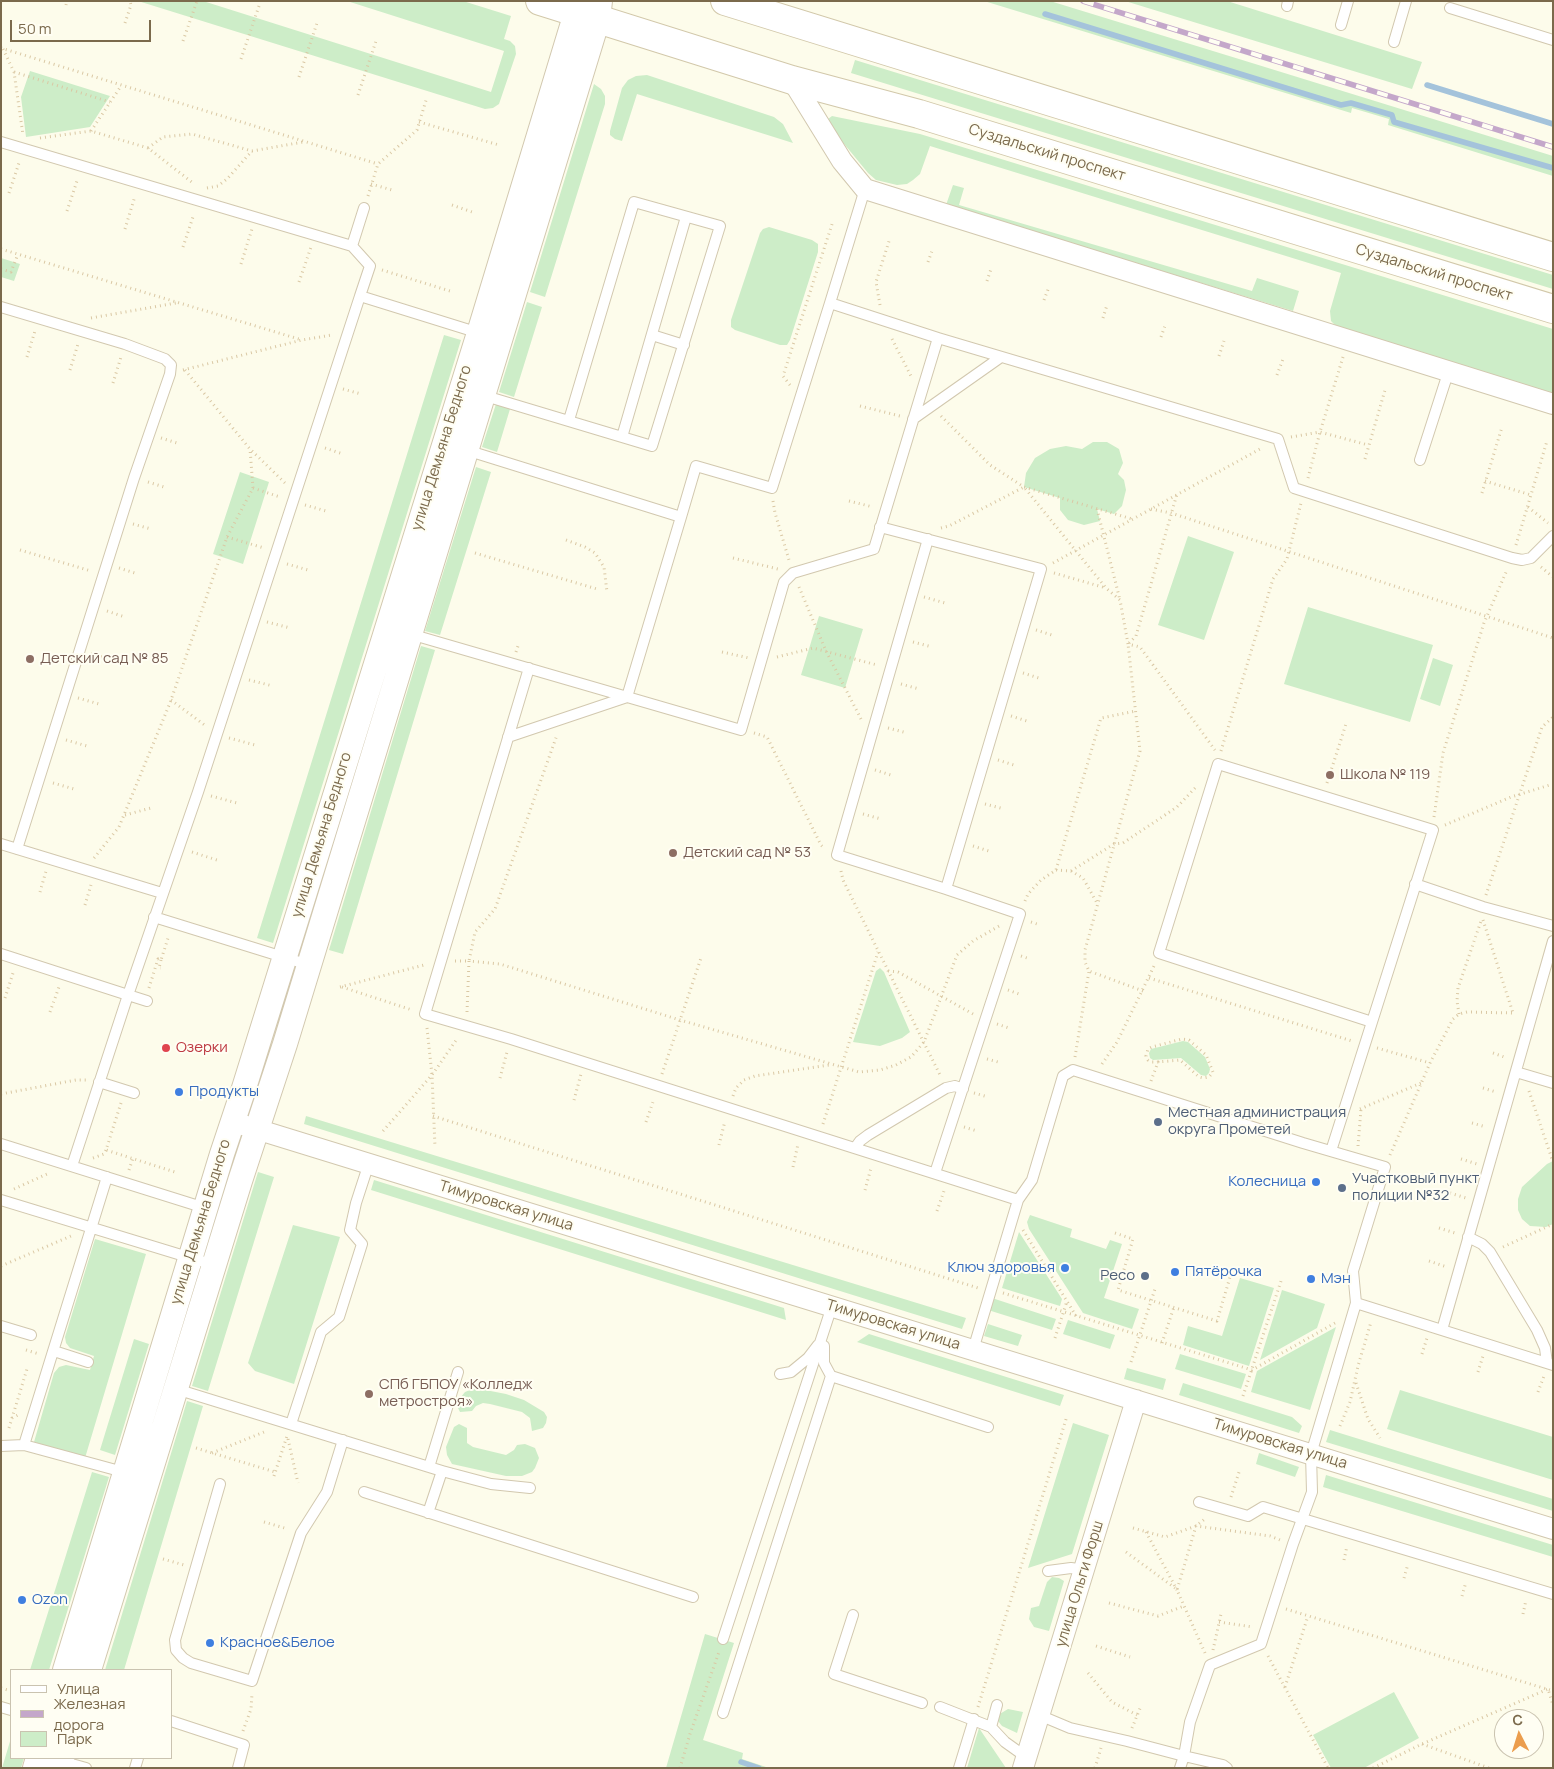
<!DOCTYPE html>
<meta charset="utf-8">
<style>
body{margin:0}
#map{position:relative;width:1554px;height:1769px;overflow:hidden;background:#fdfceb;font-family:Manrope,sans-serif}
canvas{display:block}
.frame{position:absolute;inset:0;border:2px solid #7b6a4c;pointer-events:none}
.legend{position:absolute;left:10px;top:1669px;width:162px;height:90px;box-sizing:border-box;background:#fffef3;border:1px solid #cac3b0;margin:0;padding:6px 9px;list-style:none;font-size:15px;color:#7b6a4c}
.legend li{display:flex;align-items:center;gap:10px;height:25px}
.legend b{width:25px;border:1px solid #cac3b0}
.north{position:absolute;left:1494px;top:1709px;width:50px;height:50px;box-sizing:border-box;background:#fffef3;border:1px solid #cac3b0;border-radius:50%;rotate:355deg;font-size:14px;font-weight:700;line-height:20px;text-align:center;color:#7b6a4c}
.north::after{content:'';display:block;margin:auto;width:18px;height:22px;background:#eb9d4d;clip-path:polygon(50% 0,100% 100%,50% 72%,0 100%)}
.scale{position:absolute;left:10px;top:20px;width:141px;height:22px;box-sizing:border-box;border:2px solid #7b6a4c;border-top:0;padding-left:6px;font-size:15px;line-height:18px;white-space:nowrap;color:#7b6a4c;-webkit-text-stroke:4px #fffef3;paint-order:stroke}
</style>
<div id="map">
<canvas width="1554" height="1769"></canvas>
<div class="frame"></div>
<ul class="legend">
<li><b style="height:6px;background:#fff"></b>Улица</li>
<li><b style="height:6px;background:#c4a7ca"></b>Железная дорога</li>
<li><b style="height:14px;background:#cdedc8"></b>Парк</li>
</ul>
<div class="north">С</div>
<div class="scale">50 m</div>
</div>
<script>
const g = document.querySelector('canvas').getContext('2d');
g.lineJoin = 'round';
function fillPath(path, color) { g.fillStyle = color; g.fill(path, 'evenodd'); }
const shape = rows => new Path2D(rows.map(r => 'M' + r).join(''));
function stroke(path, color, width, dash) { g.strokeStyle = color; g.lineWidth = width; g.lineCap = dash ? 'butt' : 'round'; g.setLineDash(dash || []); g.stroke(path); }
function write(font, color, halo, rows, align = 'center') {
  g.font = font + ' Manrope,sans-serif'; g.lineWidth = 4; g.setLineDash([]); g.textBaseline = 'middle'; g.strokeStyle = halo; g.fillStyle = color; for (const [text, x, y, turn = 0] of rows) {
    g.save(); g.translate(x, y); g.rotate((+turn || 0) * Math.PI / 180); g.textAlign = isNaN(turn) ? turn : align; if (halo) g.strokeText(text, 0, 0); g.fillText(text, 0, 0); g.restore();
  }
}
fillPath(shape([
 [138,1,203,1,491,92,504,51,347,1,463,1,511,16,504,39,510,41,515,46,516,54,499,104,493,108,485,109],
 [984,1,1050,1,1239,59,1553,156,1553,176,1388,125,1389,119,1352,108,1351,113],
 [1125,1,1227,1,1422,62,1412,89],
 [855,60,1553,275,1553,289,851,73],
 [30,71,110,96,90,127,26,137,21,97],
 [647,75,774,117,783,124,793,143,637,94,622,141,615,139,610,135,610,131,622,88,628,80,636,76],
 [594,84,601,89,605,96,605,104,545,297,530,292],
 [832,116,920,134,1553,329,1553,393,1338,328,1331,321,1330,311,1341,273,930,146,920,174,913,180,907,184,897,185,876,180,868,173,827,123,828,119],
 [953,185,964,188,959,205,1252,291,1257,278,1299,291,1293,311,946,205],
 [769,227,812,240,818,244,818,252,790,340,787,345,780,345,735,330,731,327,731,320,760,233,763,229],
 [1,258,20,264,14,281,1,277],
 [527,302,542,307,514,397,499,392],
 [444,335,461,340,273,943,257,938],
 [496,404,510,409,497,452,482,447],
 [1093,442,1107,442,1119,449,1123,463,1118,474,1124,480,1126,490,1122,506,1114,514,1097,509,1100,521,1084,525,1068,520,1060,510,1060,498,1024,487,1026,473,1035,458,1050,449,1066,446,1082,449],
 [476,467,491,472,440,635,425,631],
 [240,472,269,482,243,564,213,554],
 [1188,536,1234,552,1204,640,1158,625],
 [1308,607,1433,645,1410,722,1284,684],
 [819,616,863,629,845,688,801,675],
 [421,646,435,650,343,954,329,950],
 [1433,658,1453,665,1440,706,1420,699],
 [880,968,884,972,910,1032,902,1038,880,1046,853,1042,876,971],
 [1183,1041,1188,1042,1205,1057,1210,1069,1209,1073,1206,1076,1201,1075,1181,1058,1153,1060,1150,1058,1149,1053,1151,1049],
 [306,1116,966,1318,962,1329,304,1124],
 [1553,1161,1553,1224,1546,1227,1530,1226,1522,1219,1518,1210,1518,1199,1522,1187,1547,1164],
 [258,1172,274,1177,208,1391,192,1386],
 [374,1180,784,1308,786,1320,371,1190],
 [1030,1215,1072,1229,1070,1237,1106,1249,1110,1240,1122,1244,1104,1298,1139,1309,1132,1329,1083,1313,1029,1229,1027,1222],
 [293,1225,340,1237,294,1384,255,1371,248,1363],
 [1019,1232,1062,1299,1060,1306,1002,1288],
 [95,1239,146,1254,85,1458,34,1442,54,1373,59,1367,66,1365,90,1370,94,1356,70,1348,66,1343,65,1337],
 [1240,1278,1274,1288,1249,1366,1183,1345,1188,1326,1222,1336],
 [1282,1290,1325,1304,1317,1328,1260,1360],
 [992,1298,1056,1319,1052,1330,988,1310],
 [1068,1320,1115,1335,1110,1349,1063,1334],
 [988,1324,1022,1335,1018,1346,984,1336],
 [1336,1327,1310,1410,1251,1392,1257,1371],
 [869,1334,1064,1395,1060,1406,857,1342],
 [134,1339,149,1344,115,1455,100,1450],
 [1180,1354,1246,1374,1241,1389,1175,1369],
 [1127,1368,1166,1379,1163,1390,1124,1379],
 [1183,1383,1292,1417,1302,1426,1299,1433,1179,1395],
 [475,1388,506,1394,524,1400,544,1412,547,1417,546,1423,543,1428,532,1431,530,1418,522,1412,490,1404,483,1403,476,1406,472,1411,460,1412,458,1408,461,1397,465,1392],
 [1400,1390,1553,1437,1553,1480,1387,1429],
 [187,1401,203,1406,124,1670,105,1670],
 [1073,1423,1109,1435,1072,1554,1028,1568],
 [459,1424,467,1428,467,1443,473,1447,506,1455,514,1450,517,1445,525,1444,535,1448,539,1458,535,1468,532,1472,522,1476,506,1476,452,1464,447,1455,446,1447,454,1427],
 [1330,1430,1553,1499,1553,1511,1326,1442],
 [1259,1453,1299,1467,1295,1477,1256,1464],
 [92,1472,109,1477,49,1670,30,1670],
 [1326,1475,1553,1545,1553,1557,1323,1487],
 [1052,1577,1059,1578,1064,1581,1049,1631,1034,1627,1029,1619,1031,1608,1039,1606,1047,1582],
 [705,1634,734,1643,703,1740,743,1753,742,1759,769,1768,666,1768],
 [1394,1692,1419,1738,1364,1768,1331,1768,1313,1735],
 [1008,1709,1023,1712,1017,1733,1002,1726,998,1721,998,1715],
 [979,1728,1006,1768,967,1768],
 [11,1738,11,1758,24,1758,21,1768,2,1768]
]), '#cdedc8');
stroke(shape([
 [1045,14,1341,105,1351,103,1392,115,1394,122,1553,168],
 [1427,85,1553,124],
 [741,1762,759,1768]
]), '#a4c3db', 5.5);
const service = shape([
 [1287,6,1288,1],
 [1450,8,1553,40],
 [1341,25,1348,1],
 [1394,42,1406,1],
 [1,142,352,246,370,266,360,296,479,333],
 [352,246,364,208],
 [1,307,125,344,165,359,171,365,170,374,134,478,17,849],
 [652,335,684,345],
 [938,338,1278,439,1294,488,1512,558,1522,560,1531,558,1553,536],
 [482,395,652,446,720,226,634,202,569,420],
 [913,419,1001,357],
 [622,437,686,217],
 [466,450,681,517,627,697],
 [1420,460,1449,370],
 [681,517,696,466,772,488,830,303],
 [880,527,1041,569,946,889,1020,914,935,1173],
 [928,539,837,855,946,889],
 [410,634,741,730,784,582,793,573,874,549,938,338,830,303,865,189],
 [529,668,425,1014,511,1039,1018,1200],
 [508,737,627,697],
 [1218,764,1433,830,1372,1022,1159,953,1218,764],
 [1,844,162,893],
 [1415,884,1483,907,1553,926],
 [154,917,309,965],
 [1,954,128,995,198,792,360,296],
 [1516,1072,1553,1083],
 [99,1082,134,1093],
 [1,1144,205,1208],
 [855,1148,860,1141,868,1135,946,1088,955,1086,963,1089],
 [1331,1151,1372,1022],
 [72,1166,128,995,147,1001],
 [1,1200,214,1265],
 [1468,1237,1482,1244,1490,1252,1537,1330,1545,1348,1547,1363],
 [1,1326,31,1335],
 [1442,1330,1553,941],
 [824,1346,824,1363,831,1376,988,1427],
 [973,1350,1018,1200,1032,1180,1063,1076,1073,1070,1303,1143,1385,1167,1353,1271,1356,1303,1553,1365],
 [54,1351,88,1362],
 [780,1374,791,1372,808,1358,818,1345],
 [176,1389,442,1471,491,1484,530,1488],
 [291,1424,321,1332,339,1317,362,1244,350,1230,356,1203,369,1163],
 [24,1445,107,1177],
 [1,1446,24,1445,127,1473],
 [429,1467,458,1372],
 [220,1484,175,1640,176,1650,183,1658,191,1663,252,1681,301,1533,327,1492,343,1440],
 [364,1492,693,1597],
 [1199,1502,1248,1516,1263,1507,1553,1594],
 [428,1513,442,1471],
 [1048,1571,1071,1568,1085,1570],
 [853,1615,834,1674,922,1703],
 [723,1639,832,1306],
 [1,1707,11,1710],
 [940,1707,991,1727,1005,1742,1026,1757],
 [723,1713,831,1376],
 [1039,1715,1070,1728,1127,1741,1184,1756,1180,1768],
 [171,1721,244,1745,238,1768],
 [991,1727,997,1705],
 [61,1761,86,1768],
 [135,1768,138,1758],
 [959,1768,974,1719],
 [1227,1768,1223,1765,1184,1756,1190,1722,1210,1665,1261,1644,1293,1544,1312,1492,1311,1454,1356,1303]
]);
const minor = shape([
 [792,80,842,161,865,189,1553,404],
 [243,1125,1553,1529],
 [1023,1768,1136,1400]
]);
const tertiary = shape([
 [65,1670,222,1154,244,1088,479,333,576,13,582,1],
 [89,1670,240,1181,285,1044,598,19,600,1],
 [35,1768,38,1758],
 [58,1768,62,1758]
]);
const secondary = shape([
 [540,1,792,80,919,114,1553,309],
 [725,1,1553,257]
]);
stroke(service, '#d2c8af', 12);
stroke(minor, '#d2c8af', 22);
stroke(tertiary, '#d2c8af', 26);
stroke(secondary, '#d2c8aa', 30);
stroke(shape([
 [66,5,67,1],
 [125,23,131,5,130,1],
 [183,41,197,1],
 [1,48,378,164],
 [3,49,14,72,23,135],
 [241,59,260,3],
 [14,72,110,102],
 [299,77,318,20],
 [358,95,377,38],
 [419,122,499,145],
 [91,131,121,86],
 [40,138,91,131,148,148,193,183],
 [148,148,163,137,192,134,252,151,303,142],
 [371,184,392,190],
 [207,188,218,186,227,179,252,151],
 [9,193,20,160],
 [368,196,378,164,417,130,427,97],
 [452,205,475,213],
 [67,211,78,178],
 [125,229,135,196],
 [183,247,194,214],
 [1,249,302,340],
 [928,262,932,251],
 [241,264,252,229],
 [1,269,11,272,18,254],
 [382,270,450,291],
 [987,281,991,269],
 [299,282,311,247],
 [1044,300,1049,287],
 [880,305,876,282,890,238],
 [91,318,176,303],
 [1103,318,1107,305],
 [1161,337,1166,323],
 [892,339,912,378],
 [1219,356,1224,341],
 [27,357,35,331],
 [70,370,78,344],
 [183,370,302,340,332,335],
 [185,370,250,449,285,483],
 [1277,375,1283,359],
 [113,383,121,357],
 [790,385,783,376,833,221],
 [343,389,361,394],
 [860,406,900,416],
 [941,416,990,465,1024,487,1132,519],
 [1291,437,1320,432,1368,445],
 [161,438,177,443],
 [325,448,343,454],
 [1365,459,1385,390],
 [1308,478,1320,432,1343,357],
 [1485,481,1531,495],
 [148,482,164,487],
 [253,488,280,497],
 [1482,493,1502,427],
 [773,501,775,513,789,560],
 [849,501,873,507],
 [305,505,326,511],
 [1528,507,1548,523],
 [1097,509,1120,600],
 [1151,509,1171,513,1553,638],
 [133,524,151,529],
 [941,528,949,526,1024,487,1106,588,1120,600,1128,644,1140,647,1215,750],
 [227,537,264,548],
 [566,540,585,547,595,553,604,567,607,592],
 [1516,545,1547,441],
 [20,550,91,571],
 [475,553,597,589],
 [733,558,778,569],
 [1053,563,1260,449],
 [287,564,308,570],
 [1541,567,1553,577],
 [119,568,138,574],
 [1054,573,1106,588],
 [799,587,826,651,861,719],
 [924,597,945,603],
 [107,611,125,617],
 [267,622,290,628],
 [1036,630,1055,636],
 [913,642,932,647],
 [516,652,519,643],
 [722,652,749,658],
 [91,654,112,660],
 [777,657,813,648,877,665],
 [1023,673,1042,679],
 [249,680,273,686],
 [901,684,919,689],
 [78,698,99,704],
 [171,700,206,726],
 [1011,716,1030,722],
 [888,728,907,733],
 [754,733,767,737,821,845,824,848],
 [229,738,255,745],
 [66,740,87,746],
 [1221,751,1273,579,1287,559,1301,503],
 [998,760,1017,766],
 [875,770,894,776],
 [53,783,74,789],
 [1327,783,1346,724],
 [211,796,237,803],
 [985,804,1004,809],
 [863,814,881,819],
 [125,815,151,808],
 [1434,817,1443,753,1484,623,1507,570],
 [1445,825,1511,797,1553,784],
 [973,846,992,852],
 [192,852,220,861],
 [94,858,119,827,170,703,227,537,253,488,250,449],
 [1056,870,1071,871,1083,878,1097,903],
 [841,871,843,880,941,1077],
 [1071,871,1114,844,1123,843,1177,807,1196,787],
 [40,892,46,871],
 [1486,895,1542,727,1553,717],
 [1025,901,1028,894,1041,880,1056,870,1101,718,1136,711],
 [85,905,91,885],
 [1483,920,1513,1013],
 [1031,922,1040,925],
 [1021,956,1030,959],
 [161,960,159,968,161,968],
 [455,961,469,961,475,932,495,909,557,735],
 [888,971,898,972,973,1014],
 [1149,978,1352,1041],
 [340,987,424,965],
 [342,987,412,1010],
 [149,988,158,959,161,960,169,935],
 [1008,990,1019,994],
 [1143,991,1089,971,1085,962,1085,950,1140,751,1128,644,1136,636,1177,494],
 [5,998,13,973],
 [50,1012,59,987],
 [467,1012,469,961,500,964,680,1020,859,1072,880,1070,896,1065,911,1057,924,1042,957,955,973,941,1001,925],
 [1459,1014,1457,1001,1458,988,1481,921],
 [997,1024,1009,1028],
 [427,1028,432,1075,435,1147],
 [1377,1048,1430,1063],
 [1493,1053,1507,1058],
 [1075,1057,1089,971],
 [987,1059,998,1062],
 [1102,1064,1117,1042,1154,966],
 [662,1074,701,958],
 [500,1078,507,1052],
 [1151,1081,1158,1062,1152,1062,1148,1060,1146,1056,1148,1049,1152,1047,1182,1039,1189,1040,1206,1055,1213,1072,1209,1077,1203,1078,1199,1077,1180,1060,1158,1062],
 [1483,1088,1496,1092],
 [1529,1091,1553,1162],
 [974,1093,988,1097],
 [1,1094,76,1080,86,1080],
 [733,1096,736,1088,744,1080,755,1076,829,1065],
 [574,1100,581,1074],
 [121,1103,106,1150,178,1173],
 [1360,1109,1421,1083],
 [433,1116,978,1288],
 [646,1122,654,1099],
 [1472,1123,1486,1127],
 [823,1124,878,952],
 [964,1127,977,1131],
 [383,1131,432,1075,457,1039],
 [719,1145,725,1121],
 [1358,1146,1361,1109],
 [1390,1155,1430,1063,1453,1019,1459,1014,1467,1012,1513,1013],
 [93,1158,104,1154,106,1150],
 [1461,1159,1477,1164],
 [793,1167,798,1144],
 [129,1170,133,1158],
 [14,1189,47,1174],
 [865,1190,871,1168],
 [1450,1193,1466,1198],
 [937,1211,944,1191],
 [1439,1228,1455,1233],
 [1023,1230,1076,1316],
 [1115,1233,1133,1239,1118,1290,1217,1321,1233,1267],
 [1503,1247,1553,1224],
 [1429,1261,1447,1267],
 [1,1266,71,1236],
 [1003,1293,1252,1370,1335,1323],
 [1055,1338,1067,1301],
 [1162,1343,1174,1307],
 [26,1350,39,1354],
 [1422,1354,1427,1338],
 [1131,1362,1156,1286],
 [1478,1372,1483,1356],
 [1356,1383,1368,1419,1380,1438],
 [1538,1392,1544,1376],
 [1243,1396,1281,1281],
 [12,1418,18,1415],
 [1340,1426,1350,1402,1358,1366,1371,1322],
 [9,1428,27,1369],
 [288,1439,298,1483],
 [196,1448,275,1472],
 [212,1453,264,1432],
 [274,1476,287,1436],
 [1231,1497,1240,1469],
 [264,1522,288,1529],
 [1133,1528,1165,1537,1196,1526,1206,1518],
 [1146,1532,1177,1590],
 [1126,1552,1175,1588],
 [163,1559,184,1565],
 [1344,1560,1347,1546],
 [1404,1578,1408,1564],
 [1462,1596,1466,1582],
 [1109,1603,1158,1616,1184,1606],
 [1286,1609,1553,1691],
 [1523,1614,1526,1600],
 [1219,1622,1253,1627],
 [1096,1646,1130,1657],
 [1213,1650,1221,1614],
 [1205,1653,1177,1590,1196,1526,1270,1536,1280,1540],
 [1268,1656,1328,1768],
 [1088,1673,1112,1702,1137,1715],
 [1285,1687,1308,1616],
 [1,1688,11,1691],
 [978,1707,1067,1416],
 [1132,1728,1141,1706],
 [243,1731,251,1709,252,1694],
 [1422,1744,1489,1768],
 [680,1768,690,1734,719,1652],
 [1095,1768,1101,1748],
 [1373,1768,1422,1744,1548,1689,1553,1705]
]), '#dac8a4', 3, [1, 4]);
stroke(service, '#fff', 10);
stroke(minor, '#fff', 20);
stroke(tertiary, '#fff', 24);
stroke(secondary, '#fff', 28);
const rail = shape([
 [1083,1,1553,147]
]);
stroke(rail, '#c4a7ca', 5.5);
stroke(rail, '#fffef3', 4, [11]);
for (const [x, y, r, color] of [
 [30,659,5,"#8d6e63"],
 [1330,775,5,"#8d6e63"],
 [673,853,5,"#8d6e63"],
 [166,1048,5,"#e0444e"],
 [179,1092,5,"#3f7fe0"],
 [1158,1122,5,"#5c6f8a"],
 [1316,1182,5,"#3f7fe0"],
 [1342,1188,5,"#5c6f8a"],
 [1065,1268,5,"#3f7fe0"],
 [1175,1272,5,"#3f7fe0"],
 [1145,1276,5,"#5c6f8a"],
 [1311,1279,5,"#3f7fe0"],
 [369,1394,5,"#8d6e63"],
 [22,1600,5,"#3f7fe0"],
 [210,1643,5,"#3f7fe0"]
]) { const dot = new Path2D(); dot.arc(x, y, r, 0, 2 * Math.PI); g.fillStyle = color; g.fill(dot); stroke(dot, '#fffef3', 2); }
write('15px', '#7b6a4c', '#fffef3', [
 ["Суздальский проспект",1047,153,17],
 ["Суздальский проспект",1434,273,17],
 ["улица Демьяна Бедного",442,448,-73],
 ["улица Демьяна Бедного",322,835,-73],
 ["Тимуровская улица",506,1206,17],
 ["улица Демьяна Бедного",201,1222,-73],
 ["Тимуровская улица",893,1325,17],
 ["Тимуровская улица",1280,1444,17],
 ["улица Ольги Форш",1080,1584,-73]
]);
write('15px', '#785e54', '#fffef3', [
 ["Детский сад № 85",40,659],
 ["Школа № 119",1340,775],
 ["Детский сад № 53",683,853],
 ["СПб ГБПОУ «Колледж",379,1385],
 ["метростроя»",379,1402]
], 'left');
write('15px', '#be3a42', '#fffef3', [
 ["Озерки",176,1048]
], 'left');
write('15px', '#366cbe', '#fffef3', [
 ["Продукты",189,1092],
 ["Колесница",1306,1182,"right"],
 ["Ключ здоровья",1055,1268,"right"],
 ["Пятёрочка",1185,1272],
 ["Мэн",1321,1279],
 ["Ozon",32,1600],
 ["Красное&Белое",220,1643]
], 'left');
write('15px', '#4e5e75', '#fffef3', [
 ["Местная администрация",1168,1113],
 ["округа Прометей",1168,1130],
 ["Участковый пункт",1352,1179],
 ["полиции №32",1352,1196],
 ["Ресо",1135,1276,"right"]
], 'left');
</script>
